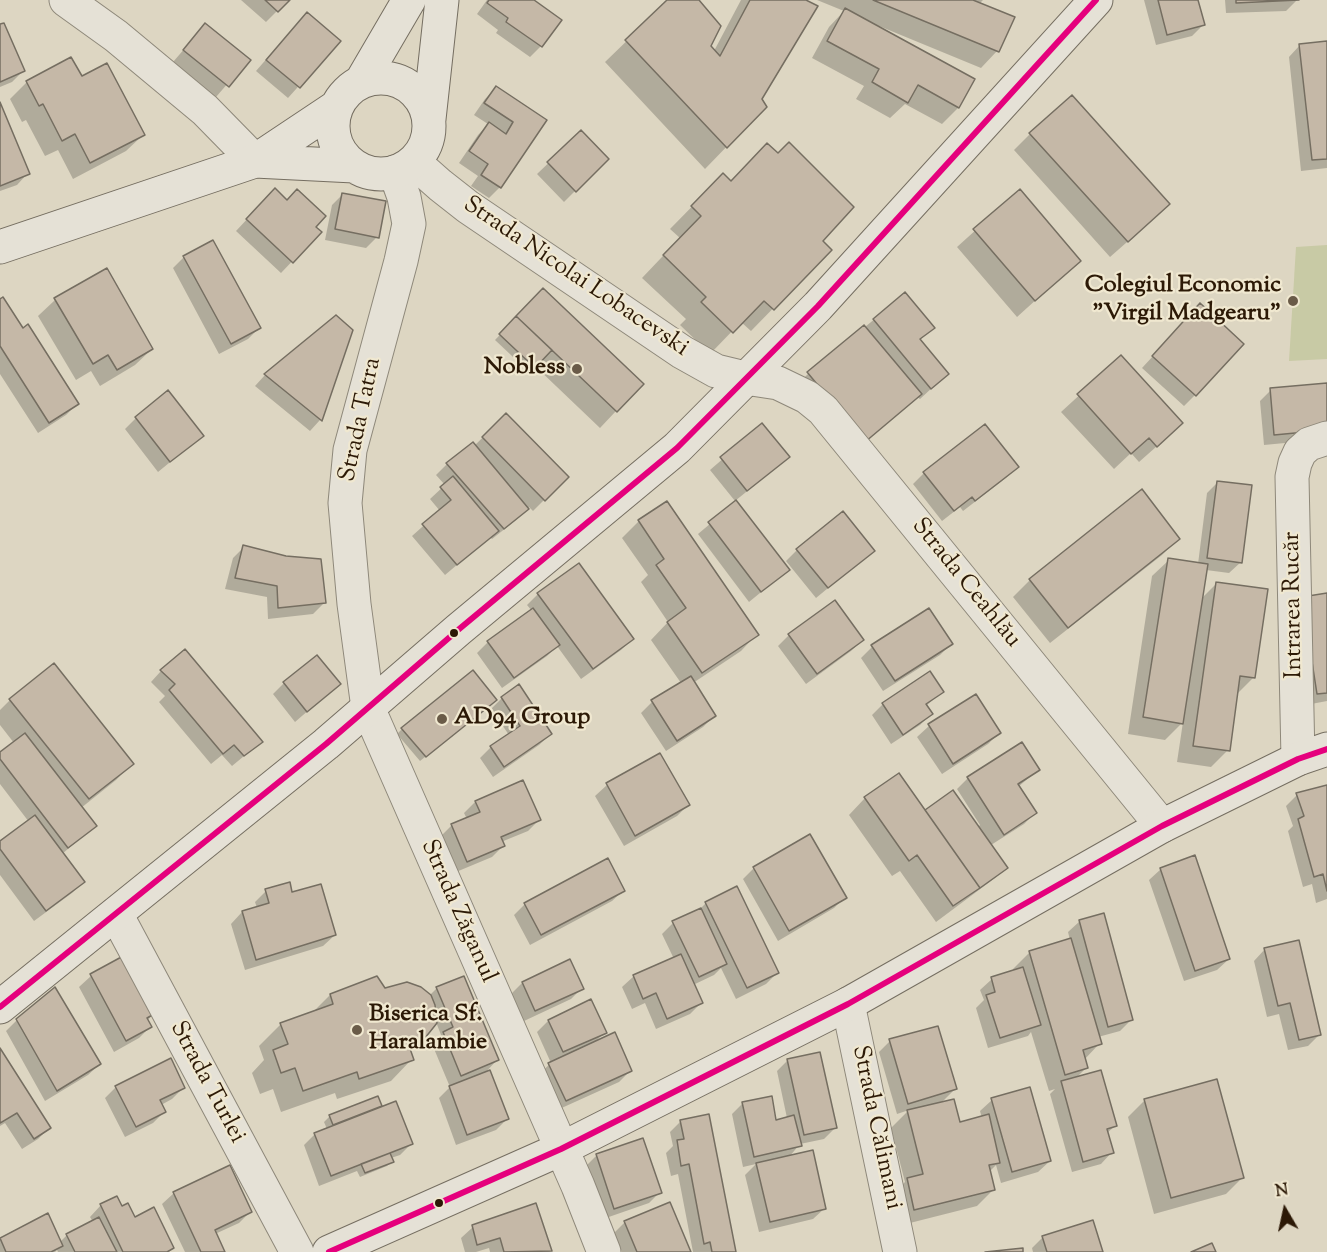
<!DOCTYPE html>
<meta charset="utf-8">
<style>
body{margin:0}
#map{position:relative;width:1327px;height:1252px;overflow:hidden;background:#ddd6c2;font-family:"Sorts Mill Goudy",serif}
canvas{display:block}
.north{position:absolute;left:1255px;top:1180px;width:60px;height:60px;-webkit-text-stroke:4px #f0e8d0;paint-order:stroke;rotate:351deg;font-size:16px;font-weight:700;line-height:24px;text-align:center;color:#2c1906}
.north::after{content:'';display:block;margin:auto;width:21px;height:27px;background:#2c1906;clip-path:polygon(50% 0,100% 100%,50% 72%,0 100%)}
</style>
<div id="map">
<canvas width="1327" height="1252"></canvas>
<div class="north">N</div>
</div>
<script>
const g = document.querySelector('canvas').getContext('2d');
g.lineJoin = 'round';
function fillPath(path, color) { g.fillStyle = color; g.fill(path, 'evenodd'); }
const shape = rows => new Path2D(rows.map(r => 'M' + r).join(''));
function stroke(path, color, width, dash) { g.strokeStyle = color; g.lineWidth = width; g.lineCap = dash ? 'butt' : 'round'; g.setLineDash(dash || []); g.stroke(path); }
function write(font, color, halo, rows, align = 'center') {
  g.font = font + ' "Sorts Mill Goudy",serif'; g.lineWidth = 4.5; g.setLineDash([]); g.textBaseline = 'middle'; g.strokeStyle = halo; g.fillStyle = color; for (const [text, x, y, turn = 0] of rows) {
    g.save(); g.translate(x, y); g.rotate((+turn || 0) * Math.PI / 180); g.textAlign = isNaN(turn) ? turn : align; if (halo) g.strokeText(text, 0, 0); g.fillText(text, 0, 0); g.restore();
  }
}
fillPath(shape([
 [1327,245,1327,359,1289,361,1296,247]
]), '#c8caa5');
fillPath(shape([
 [241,0,288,0,266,22],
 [487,0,531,0,541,46,530,57,496,33,498,30,477,14],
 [669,0,697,0,709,46,714,51,741,0,803,0,760,99,765,107,705,169,605,62],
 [817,0,983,0,979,4,1013,18,997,51,981,68,879,26,878,28,958,108,942,124,905,104,890,118,856,99,864,86,812,58,829,27,844,11],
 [1144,0,1196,0,1203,25,1192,36,1156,45],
 [1225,0,1297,0,1286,11,1226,13],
 [205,25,248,60,216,97,173,62],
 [296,25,339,41,288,98,256,71],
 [0,26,23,71,12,82,0,87],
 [1327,42,1327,168,1301,171,1289,57,1300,45],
 [81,78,143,135,126,151,73,179,58,150,45,156,26,120,22,122,10,99,27,82],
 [496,88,545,121,500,187,489,198,471,186,478,176,459,163,478,135,488,124,474,115,485,99],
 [0,104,28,173,17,185,0,191],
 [581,132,607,159,564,202,537,174],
 [1030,134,1151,221,1110,257,1014,150],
 [723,175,730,183,821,241,830,250,751,331,741,322,710,354,680,325,686,319,642,278,680,238,670,229],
 [1019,191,1079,261,1017,317,957,247],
 [343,194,377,237,366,248,325,240,332,205],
 [264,201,313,227,320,232,281,273,236,231],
 [184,257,259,328,248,339,219,354,173,268],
 [543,290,616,411,600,428,535,366,529,372,495,340],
 [905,294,933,327,919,341,947,374,920,399,917,397,847,457,791,390,808,374],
 [55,300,152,349,135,365,100,386,91,371,76,380,38,316],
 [0,301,77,404,66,415,38,433,0,374],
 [1189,317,1195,395,1184,406,1142,368],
 [352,330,320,420,310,431,255,386,265,375],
 [1121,357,1165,439,1139,462,1131,453,1114,469,1061,412],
 [1327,385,1327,439,1264,445,1260,401,1271,390],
 [506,415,567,477,533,511,529,507,516,520,492,539,490,537,445,575,412,536,440,511,430,499,445,485,436,475,447,464,474,446],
 [136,418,202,436,158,472,125,429],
 [762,425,777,467,735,501,710,470],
 [1017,467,1006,478,963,511,960,507,942,521,913,484,924,473],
 [1218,482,1241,562,1229,573,1206,570,1201,599,1217,583,1254,677,1237,694,1228,750,1211,767,1177,762,1183,722,1165,740,1128,734,1152,576,1169,560,1198,564,1207,493],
 [1141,491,1178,539,1162,555,1050,643,1013,597,1030,580],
 [736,502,788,570,749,602,698,534],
 [639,521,757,634,741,651,693,683,714,716,703,727,666,751,641,713,652,702,681,683,651,640,668,622,641,582,648,575,622,538],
 [244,547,324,603,313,614,268,619,267,597,225,589,233,558],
 [797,550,873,551,816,598,786,561],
 [538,594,633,638,621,650,581,679,557,646,547,656,502,688,477,653,488,642,532,611,527,605],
 [1327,594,1327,701,1306,705,1291,609],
 [789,635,863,640,851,651,806,684,778,646],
 [951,644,940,655,883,691,861,658,872,647],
 [161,671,261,742,232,766,222,755,211,764,159,702,165,696,151,682],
 [284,683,339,684,295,722,273,694],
 [942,692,926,706,931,714,920,725,891,744,872,715,883,704],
 [975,696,999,733,988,744,942,774,917,737,929,726],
 [502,698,551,734,539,745,493,777,480,758,491,747,509,735,491,709],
 [10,700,132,764,116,780,81,808,95,826,62,854,83,882,72,893,34,921,0,875,0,843,29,822,0,784,0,754,14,743,0,725,0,710],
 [490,705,420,761,397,734,402,729],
 [660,755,688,805,677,816,624,846,595,796,607,785],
 [1038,770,1018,787,1035,813,1024,824,991,845,1006,867,995,878,936,922,900,871,892,876,849,815,865,798,978,827,980,825,957,789,968,778],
 [1327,787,1327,899,1316,903,1312,884,1303,887,1288,831,1293,826,1286,806,1297,795],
 [475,802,539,820,528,831,501,842,503,846,492,857,456,872,441,836,452,825,467,819,464,813],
 [809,836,845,897,834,908,778,941,743,879,754,868],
 [1161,869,1229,959,1217,970,1184,981,1149,880],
 [624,890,612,901,530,945,514,915,525,904],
 [266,891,291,894,335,935,323,946,245,970,231,924,242,912,257,908,255,902],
 [706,903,777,973,766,984,736,999,721,968,714,975,693,985,701,1003,690,1014,656,1029,645,1003,632,1009,622,987,634,976,674,959,662,934,673,923,698,911],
 [1080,921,1131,1020,1120,1031,1098,1037,1100,1043,1084,1060,1086,1068,1076,1078,1115,1126,1107,1133,1112,1152,1101,1164,1072,1172,1050,1094,1055,1089,1049,1091,1031,1032,1028,1036,988,1048,976,1008,984,1000,980,990,992,979,1014,972,1013,969,1030,952,1070,940,1068,932],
 [1265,949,1320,1034,1308,1046,1288,1050,1279,1014,1267,1017,1254,961],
 [125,957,154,1013,147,1021,150,1027,139,1038,114,1052,79,987,91,976],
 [522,983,582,988,571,999,524,1021,511,994],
 [437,988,497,1060,483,1075,507,1119,496,1130,456,1145,439,1098,450,1087,432,1044,441,1035,436,1022,410,1051,412,1059,391,1081,337,1099,335,1093,281,1112,273,1089,260,1094,252,1073,264,1060,259,1046,281,1024,312,1013,330,995,384,990,429,996],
 [17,1020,100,1064,88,1075,45,1101,6,1031],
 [548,1021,605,1032,594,1043,630,1071,619,1082,555,1111,538,1075,551,1063,537,1032],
 [890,1041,955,1089,940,1104,959,1124,982,1118,980,1111,992,1100,1050,1161,1038,1172,1001,1183,996,1165,989,1172,994,1189,977,1206,898,1226,891,1196,905,1182,891,1128,909,1110,897,1114,879,1052],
 [0,1051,49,1128,38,1139,22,1149,5,1123,0,1126],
 [788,1060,835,1128,824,1139,800,1144,789,1157,825,1208,813,1219,759,1232,745,1175,756,1164,743,1167,732,1114,743,1103,774,1122,787,1118,777,1071],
 [116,1087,183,1088,172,1099,161,1105,164,1112,153,1123,125,1137,105,1098],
 [377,1098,381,1108,411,1144,400,1155,391,1158,392,1161,387,1166,360,1177,357,1171,319,1186,304,1145,315,1134,327,1129,324,1122,329,1117],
 [1145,1100,1243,1177,1226,1194,1154,1214,1128,1117],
 [681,1121,734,1252,693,1252,678,1174,671,1176,666,1153,673,1146,670,1132],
 [643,1140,660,1192,649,1203,603,1219,585,1167,596,1156],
 [229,1167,250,1212,239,1223,215,1234,224,1252,185,1252,162,1204,174,1193],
 [101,1205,121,1208,173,1248,169,1252,58,1252,57,1250,55,1252,0,1252,0,1240,47,1215,60,1242,67,1235,93,1222,90,1217],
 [625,1222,689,1252,622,1252,614,1233],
 [473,1227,551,1250,549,1252,490,1252,489,1248,476,1252,465,1252,461,1238],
 [1043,1237,1101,1252,1033,1252,1032,1248]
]), '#0003');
const building = shape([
 [265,0,290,0,278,12,265,0],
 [489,0,534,0,562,20,542,47,506,22,508,18,487,3,489,0],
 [667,0,699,0,721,26,711,46,720,56,750,0,806,0,818,6,762,99,767,107,727,148,625,40,667,0],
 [873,0,973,0,1015,17,999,52,873,0],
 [1158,0,1198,0,1205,25,1167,35,1158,0],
 [1236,0,1299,0,1236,3,1236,0],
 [845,8,975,79,959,108,918,85,908,103,872,82,879,69,827,41,845,8],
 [307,12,341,41,300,88,266,60,307,12],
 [4,23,25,71,0,82,0,24,4,23],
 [205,23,251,60,229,87,183,50,205,23],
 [1327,41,1327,159,1312,160,1299,44,1327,41],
 [71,57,82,76,107,63,145,135,90,163,75,134,62,141,43,104,39,106,26,81,71,57],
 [496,86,547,120,501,188,481,175,488,164,469,151,489,122,506,134,513,122,484,103,496,86],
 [1072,95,1170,204,1128,242,1029,133,1072,95],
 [0,102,30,174,0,186,0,102],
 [581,130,609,159,576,192,547,162,581,130],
 [789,142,854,207,823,241,832,250,774,310,764,301,733,333,701,302,706,297,663,255,701,216,691,206,723,173,731,181,767,143,778,153,789,142],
 [275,188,287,200,297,189,326,216,316,227,322,232,293,263,246,219,275,188],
 [1020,189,1081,261,1035,301,973,229,1020,189],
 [342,193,386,201,379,238,335,229,342,193],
 [213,240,261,328,231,344,183,256,213,240],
 [107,268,153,349,117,370,108,355,93,364,54,298,107,268],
 [543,288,644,384,617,412,516,316,543,288],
 [905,292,935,328,920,339,949,374,931,389,873,319,905,292],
 [3,297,23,328,28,324,79,404,49,423,0,346,0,299,3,297],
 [1200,303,1244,344,1196,396,1152,356,1200,303],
 [336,315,353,330,322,421,264,374,336,315],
 [516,316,552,350,535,368,499,334,516,316],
 [864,325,922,394,865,442,807,372,864,325],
 [1121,355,1183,423,1157,447,1149,438,1131,454,1077,394,1121,355],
 [1327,383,1327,430,1274,435,1270,388,1327,383],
 [168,390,204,436,170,462,135,417,168,390],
 [506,413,569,477,545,501,482,437,506,413],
 [762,423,790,457,747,491,720,457,762,423],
 [985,424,1019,467,975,501,972,497,954,511,923,472,985,424],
 [473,442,529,509,504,529,446,463,473,442],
 [453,476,499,531,457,565,422,524,451,500,440,487,453,476],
 [1217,481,1252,485,1242,563,1207,558,1217,481],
 [1142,489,1180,539,1068,628,1029,579,1142,489],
 [736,500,790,570,761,592,708,522,736,500],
 [667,501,759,635,702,673,667,622,686,608,656,565,664,559,638,520,667,501],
 [843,511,875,551,828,588,796,549,843,511],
 [243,545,286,556,321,559,326,603,278,608,277,586,235,578,243,545],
 [1168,558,1208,564,1183,724,1143,717,1168,558],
 [579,563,634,639,593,669,537,593,579,563],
 [1216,582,1268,589,1255,678,1240,676,1230,751,1193,746,1216,582],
 [1327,593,1327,693,1317,694,1302,597,1327,593],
 [835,600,864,640,817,674,788,634,835,600],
 [533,608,560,645,514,678,487,641,533,608],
 [929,608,953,644,895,681,871,645,929,608],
 [185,649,263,742,244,756,234,745,223,754,169,690,175,684,160,670,185,649],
 [317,655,341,684,307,712,283,682,317,655],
 [54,663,134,764,89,799,9,699,54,663],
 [473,670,497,700,426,757,401,728,473,670],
 [930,671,944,692,926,704,933,714,903,735,882,703,930,671],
 [691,676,716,716,677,741,651,700,691,676],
 [519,684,552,734,504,767,490,746,520,726,501,697,519,684],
 [976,694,1001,733,953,764,928,724,976,694],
 [25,733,97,826,68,848,0,759,0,752,25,733],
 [1022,742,1040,770,1018,784,1037,813,1004,835,967,777,1022,742],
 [660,753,690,805,635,836,606,783,660,753],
 [899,773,980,888,953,906,917,855,909,861,864,797,899,773],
 [523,780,541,820,501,837,505,846,467,862,451,824,480,812,475,801,523,780],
 [1327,785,1327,891,1323,874,1314,877,1298,819,1304,816,1296,793,1327,785],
 [953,790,1008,868,980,888,925,810,953,790],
 [35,815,85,882,46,911,0,849,0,841,35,815],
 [810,834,847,898,789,931,753,867,810,834],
 [1195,855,1230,959,1195,971,1160,868,1195,855],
 [608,858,625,891,541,935,524,903,608,858],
 [290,882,292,892,321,884,336,935,256,960,242,911,269,903,265,889,290,882],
 [737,886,779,973,747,988,705,902,737,886],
 [701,908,727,964,699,977,672,921,701,908],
 [1104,913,1133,1020,1108,1027,1079,920,1104,913],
 [1071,938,1102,1044,1083,1050,1088,1068,1065,1075,1029,951,1071,938],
 [1299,940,1321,1035,1299,1040,1290,1003,1278,1006,1264,948,1299,940],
 [681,954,703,1003,667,1019,656,993,643,999,633,975,681,954],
 [125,955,156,1013,147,1018,152,1027,126,1041,90,974,125,955],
 [570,959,584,989,535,1011,522,982,570,959],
 [1023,967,1041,1025,1000,1038,986,995,995,992,991,977,1023,967],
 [377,976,385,988,407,982,421,987,431,995,435,1005,437,1023,425,1038,408,1043,414,1060,359,1079,357,1072,303,1091,295,1068,281,1073,273,1050,288,1044,280,1023,333,1004,330,994,377,976],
 [464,976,499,1060,461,1076,443,1032,453,1027,436,987,464,976],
 [55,987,101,1064,57,1091,16,1019,55,987],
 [591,999,607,1033,563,1052,548,1020,591,999],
 [938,1026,957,1089,908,1104,889,1039,938,1026],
 [615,1032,632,1071,566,1101,548,1063,615,1032],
 [0,1048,51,1128,34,1139,17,1113,0,1123,0,1048],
 [820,1052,837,1128,804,1135,787,1059,820,1052],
 [171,1058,185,1088,160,1100,166,1112,136,1127,115,1086,171,1058],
 [490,1070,509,1119,467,1135,449,1086,490,1070],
 [1101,1070,1117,1126,1107,1129,1114,1153,1083,1162,1061,1081,1101,1070],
 [1217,1079,1244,1178,1171,1198,1144,1099,1217,1079],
 [1030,1087,1051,1161,1012,1172,991,1098,1030,1087],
 [378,1096,382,1106,333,1125,329,1115,378,1096],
 [772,1096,776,1120,794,1115,802,1146,754,1157,742,1102,772,1096],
 [954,1099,960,1122,989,1114,1000,1163,989,1165,995,1190,914,1210,907,1178,923,1174,907,1110,954,1099],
 [396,1101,413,1144,331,1176,314,1133,396,1101],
 [709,1114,736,1252,712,1252,710,1242,704,1244,689,1164,681,1166,677,1140,684,1139,680,1120,709,1114],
 [643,1138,662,1193,614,1209,596,1154,643,1138],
 [813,1150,826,1209,770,1222,756,1163,813,1150],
 [390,1153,394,1162,365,1173,361,1164,390,1153],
 [230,1165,252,1212,215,1230,225,1252,201,1252,173,1192,230,1165],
 [117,1196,122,1206,128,1203,135,1217,154,1207,174,1248,167,1252,123,1252,100,1204,117,1196],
 [670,1202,691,1252,637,1252,624,1221,670,1202],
 [536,1203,552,1251,504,1252,500,1238,477,1245,472,1225,536,1203],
 [48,1213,63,1246,51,1252,6,1252,0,1238,48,1213],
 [99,1217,117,1252,75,1252,66,1234,99,1217],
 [1093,1220,1103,1252,1047,1252,1042,1236,1093,1220],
 [1212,1243,1216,1252,1191,1252,1212,1243],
 [1023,1248,1023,1252,985,1252,1023,1248]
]);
fillPath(building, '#c5b8a7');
stroke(building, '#756e61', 1.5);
const street = shape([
 [66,0,116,36,205,110,255,161],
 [414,162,440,185,468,207,682,352,716,371,745,378,778,383,807,397,823,410,1162,826],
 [395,172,404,197,409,224,401,261,350,450,345,503,354,604,368,708,578,1186,604,1252],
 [1298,759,1292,477,1295,463,1300,452,1309,444,1327,438],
 [116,914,297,1252],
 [848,1004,900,1252]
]);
const secondary = shape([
 '333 126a48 48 0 1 1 96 0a48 48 0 1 1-96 0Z',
 [361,82,409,0],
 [429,119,442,0],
 [255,161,354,166],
 [0,247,255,161,336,107],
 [0,1007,326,744,458,630,677,448,818,306,1096,0],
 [329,1252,561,1149,848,1004,1162,826,1298,759,1327,749]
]);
stroke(street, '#8e887a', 35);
stroke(secondary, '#756e61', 35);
stroke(street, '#e5e1d6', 33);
stroke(secondary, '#e5e1d6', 33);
stroke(shape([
 [0,1007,326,744,458,630,677,448,818,306,1096,0],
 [329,1252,561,1149,848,1004,1162,826,1298,759,1327,749]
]), '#e5007d', 6);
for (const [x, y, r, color] of [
 [1293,301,6,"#6a5b48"],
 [577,369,6,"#6a5b48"],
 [454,633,5,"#2c1906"],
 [442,719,6,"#6a5b48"],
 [357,1030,6,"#6a5b48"],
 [439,1203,5,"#2c1906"]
]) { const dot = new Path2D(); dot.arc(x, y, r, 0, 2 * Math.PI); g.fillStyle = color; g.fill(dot); stroke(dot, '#f0e8d0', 2); }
write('24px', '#2c1906', '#f0e8d0', [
 ["Strada Nicolai Lobacevski",575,278,34],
 ["Strada Tatra",362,420,-78],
 ["Strada Ceahlău",965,584,51],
 ["Intrarea Rucăr",1295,605,-91],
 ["Strada Zăganul",457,912,66],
 ["Strada Turlei",206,1083,62],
 ["Strada Călimani",875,1128,78]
]);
write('bold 24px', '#2c1906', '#f0e8d0', [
 ["Colegiul Economic",1281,287],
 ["\"Virgil Madgearu\"",1281,315],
 ["Nobless",565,369],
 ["AD94 Group",454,719,"left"],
 ["Biserica Sf.",369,1016,"left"],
 ["Haralambie",369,1044,"left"]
], 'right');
</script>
